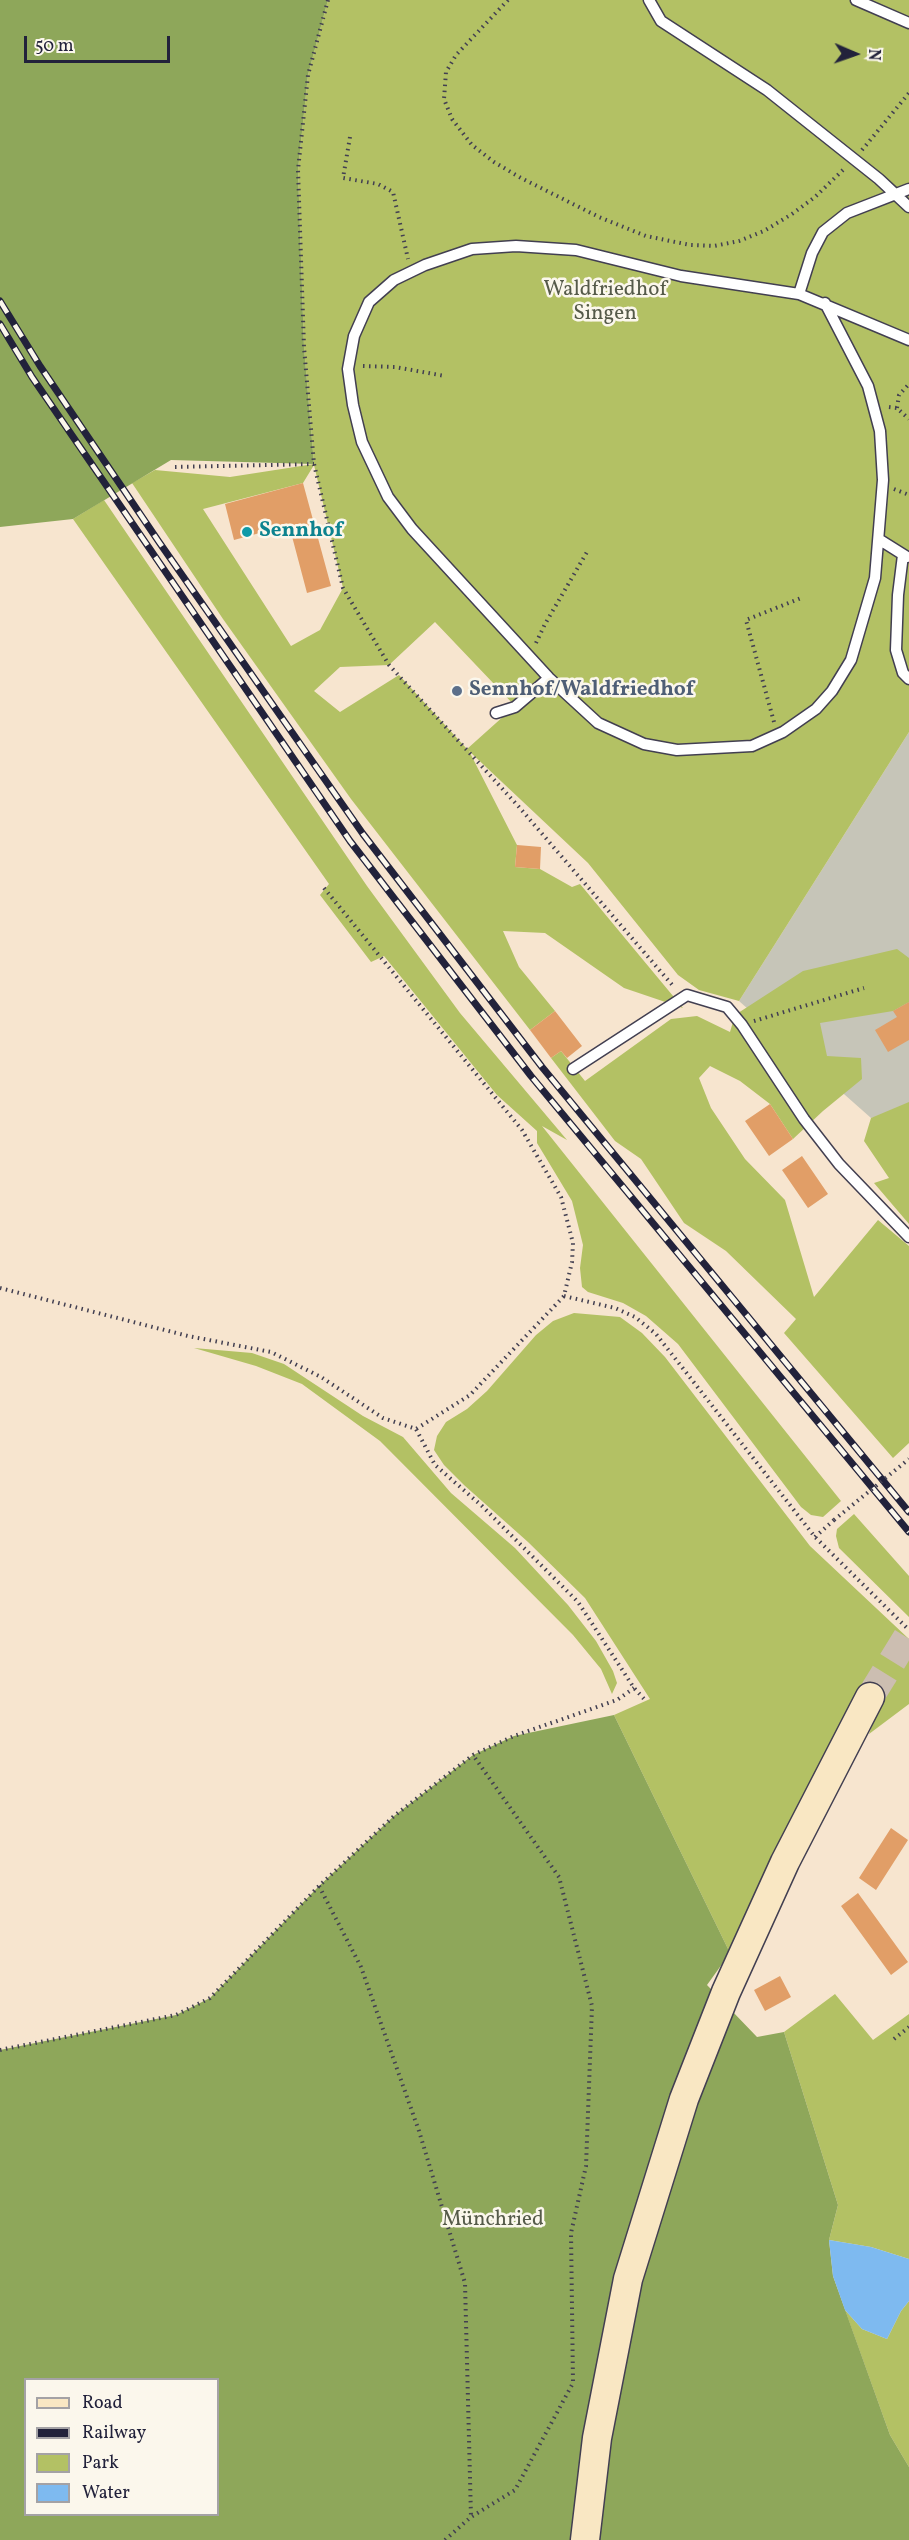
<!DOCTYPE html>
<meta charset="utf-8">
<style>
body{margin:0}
#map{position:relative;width:909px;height:2540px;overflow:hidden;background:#f7e5cf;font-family:Vollkorn,serif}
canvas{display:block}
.legend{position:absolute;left:24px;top:2378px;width:195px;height:138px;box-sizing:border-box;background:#fbf7ec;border:2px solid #a4a2a5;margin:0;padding:8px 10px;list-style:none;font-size:18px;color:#22223b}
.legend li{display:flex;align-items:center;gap:12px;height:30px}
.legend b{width:30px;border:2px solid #a4a2a5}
.north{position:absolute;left:825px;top:24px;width:60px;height:60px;-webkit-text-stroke:4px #fbf7ec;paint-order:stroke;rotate:92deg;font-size:16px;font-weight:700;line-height:24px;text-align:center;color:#22223b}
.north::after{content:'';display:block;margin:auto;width:21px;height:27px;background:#22223b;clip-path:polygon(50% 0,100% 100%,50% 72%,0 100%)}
.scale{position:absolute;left:24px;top:36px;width:146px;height:27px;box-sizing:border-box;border:3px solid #22223b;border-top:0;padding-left:8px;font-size:18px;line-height:21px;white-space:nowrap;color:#22223b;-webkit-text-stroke:4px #fbf7ec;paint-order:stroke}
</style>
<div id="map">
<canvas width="909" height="2540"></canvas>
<ul class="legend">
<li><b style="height:8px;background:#f9e7c3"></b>Road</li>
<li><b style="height:8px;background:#22223b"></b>Railway</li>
<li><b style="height:16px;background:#b3c164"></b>Park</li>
<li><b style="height:16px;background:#7ebaf0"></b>Water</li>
</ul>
<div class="north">N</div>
<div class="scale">50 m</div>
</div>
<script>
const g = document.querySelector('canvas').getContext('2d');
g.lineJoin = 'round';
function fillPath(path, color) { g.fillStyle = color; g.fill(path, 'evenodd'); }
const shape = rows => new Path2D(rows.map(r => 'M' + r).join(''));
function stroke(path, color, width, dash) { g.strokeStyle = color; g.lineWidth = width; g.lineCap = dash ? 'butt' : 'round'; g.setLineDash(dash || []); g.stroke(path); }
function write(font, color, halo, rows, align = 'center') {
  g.font = font + ' Vollkorn,serif'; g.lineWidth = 5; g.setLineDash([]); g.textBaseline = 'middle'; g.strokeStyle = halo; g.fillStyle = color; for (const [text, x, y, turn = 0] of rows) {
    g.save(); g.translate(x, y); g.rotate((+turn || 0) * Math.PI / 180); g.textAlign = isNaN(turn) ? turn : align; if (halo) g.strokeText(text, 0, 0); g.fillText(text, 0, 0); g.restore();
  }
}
fillPath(shape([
 [909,732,909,1111,871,1118,739,1001]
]), '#c6c5b8');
fillPath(shape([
 [328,0,909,0,909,732,739,1001,699,990,678,975,588,863,469,751,517,845,515,867,540,869,572,887,580,884,683,1008,624,988,545,933,503,931,519,967,555,1011,530,1030,351,799,223,619,132,483,155,470,230,477,314,464,304,347,298,170,308,75],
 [314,465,343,588,320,630,291,646,203,509,303,483],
 [435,622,515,706,467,749,399,675,340,712,314,691,340,667,389,665],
 [104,500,367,886,460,1013,567,1140,542,1126,841,1501,823,1517,811,1515,801,1507,678,1344,646,1316,623,1303,588,1292,582,1287,580,1268,583,1245,572,1201,537,1143,537,1131,497,1095,384,956,371,962,320,895,329,884,73,519],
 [897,949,909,958,909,1002,893,1011,820,1023,827,1056,861,1058,862,1079,823,1111,793,1139,770,1104,740,1081,710,1066,699,1078,711,1108,745,1159,785,1200,814,1297,878,1220,909,1246,909,1443,893,1458,784,1333,796,1319,726,1251,684,1223,641,1159,615,1141,551,1058,561,1051,585,1081,671,1019,697,1016,730,1032,735,1015,803,971],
 [909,1102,909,1224,874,1183,889,1178,864,1141,871,1118],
 [574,1313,620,1317,642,1333,665,1357,810,1546,909,1639,909,1704,869,1734,877,1712,870,1697,852,1700,730,1953,614,1715,650,1699,585,1598,528,1542,464,1485,444,1465,434,1450,437,1436,446,1422,467,1409,487,1391,536,1335,553,1321],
 [194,1348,252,1353,284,1364,363,1416,403,1437,451,1493,515,1548,568,1605,596,1641,613,1671,617,1683,612,1694,601,1669,573,1635,380,1441,302,1384,256,1366],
 [854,1514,909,1576,909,1617,839,1548,836,1536,837,1529],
 [835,1994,873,2040,909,2014,909,2259,871,2247,829,2240,838,2205,784,2032],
 [909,2301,909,2467,890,2435,845,2310,862,2329,887,2339,901,2311]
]), '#b3c164');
fillPath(shape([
 [0,0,328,0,308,75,298,170,304,347,314,464,171,460,73,519,0,527],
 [614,1715,730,1953,707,1985,757,2037,784,2032,838,2205,829,2240,833,2276,890,2435,909,2467,909,2540,0,2540,0,2050,176,2015,210,1998,319,1886,394,1816,473,1755,514,1736],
 [26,2380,218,2380,218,2514,26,2514]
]), '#8ea75a');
fillPath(shape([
 [829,2240,871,2247,909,2259,909,2301,901,2311,887,2339,862,2329,845,2310,833,2276]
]), '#7ebaf0');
fillPath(shape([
 [303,483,331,586,307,593,289,525,234,540,225,504],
 [517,845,541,847,540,869,515,867],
 [909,1002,909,1040,888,1052,875,1030,897,1017,893,1011],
 [555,1011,582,1046,567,1058,561,1051,551,1058,530,1030],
 [770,1104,793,1139,769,1156,745,1121],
 [802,1156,828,1194,808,1208,782,1170],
 [891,1828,908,1840,876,1890,859,1878],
 [858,1893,908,1962,891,1975,841,1906],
 [780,1976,791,1997,765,2011,754,1990]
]), '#e19e67');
stroke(shape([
 [870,1697,909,1634]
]), '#ccbeb1', 28, [28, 14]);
const lane = shape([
 [649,0,661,21,767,90,879,179,909,207],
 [856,0,909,23],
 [799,294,909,340],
 [825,303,868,386,880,431,883,480,875,578,851,660,832,691,816,709,783,732,752,746,677,750,644,744,598,723,549,678,412,529,388,497,362,442,353,405,348,369,354,336,369,302,394,280,425,265,472,249,516,246,576,250,681,276,799,294,812,253,823,232,847,213,909,189],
 [880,540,907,557],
 [903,555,898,595,896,650,903,673,909,679],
 [496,713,515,707,549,678],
 [573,1069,687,995,727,1007,742,1025,804,1119,839,1164,909,1237]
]);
const secondary = shape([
 [585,2540,597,2438,628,2279,684,2099,726,1992,785,1862,870,1697]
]);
stroke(lane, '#423f51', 13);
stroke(secondary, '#423f51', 31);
stroke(shape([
 [328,0,308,75,298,170,304,347,314,464,343,588,389,665,519,807,674,987],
 [508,0,456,55,446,72,444,99,452,119,472,145,494,162,521,178,599,217,646,236,690,245,714,246,739,241,764,231,792,214,815,197,844,169],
 [350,137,343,178,378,184,393,192,408,259],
 [862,150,909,93],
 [363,366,395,367,445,376],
 [889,407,897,408,909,419],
 [897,408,899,395,909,384],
 [175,467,314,464],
 [894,489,909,495],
 [536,643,545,624,587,552],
 [774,722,746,620,801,598],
 [324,888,522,1130,561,1197,573,1243,572,1262,564,1296,470,1395,416,1429],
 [754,1021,864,988],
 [0,1288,188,1336,271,1352,321,1377,383,1418,416,1429,435,1465,482,1506,578,1602,634,1688,646,1701],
 [564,1296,615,1308,635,1317,656,1334,815,1537,909,1630],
 [815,1537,834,1520],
 [319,1886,361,1967,419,2131,465,2283,471,2517],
 [894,2039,909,2027],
 [0,2050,176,2015,210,1998,319,1886,394,1816,473,1755,514,1736,617,1700,634,1688],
 [445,2540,471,2517,515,2490,573,2383,571,2233,586,2166,592,2006,559,1877,473,1755]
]), '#423f51', 4, [1.5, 4.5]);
stroke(lane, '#fff', 10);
stroke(secondary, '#f9e7c3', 28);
const rail = shape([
 [0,301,40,366,159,542,363,834,542,1067,909,1512],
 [0,324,32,377,350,841,531,1076,909,1532]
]);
stroke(rail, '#22223b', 7);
stroke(rail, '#fbf7ec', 4.5, [14]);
stroke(shape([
 [834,1520,909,1459]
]), '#423f51', 4, [1.5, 4.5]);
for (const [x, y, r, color] of [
 [247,532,6,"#0f9aa8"],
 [457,691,6,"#5c6f8a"]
]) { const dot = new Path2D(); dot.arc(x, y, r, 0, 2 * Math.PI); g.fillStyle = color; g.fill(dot); stroke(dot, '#fbf7ec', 2); }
write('21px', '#555a49', '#fbf7ec', [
 ["Waldfriedhof",605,291],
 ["Singen",605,315],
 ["Münchried",493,2221]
]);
write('bold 21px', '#0d838f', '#fbf7ec', [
 ["Sennhof",259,532]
], 'left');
write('bold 21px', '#4e5e75', '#fbf7ec', [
 ["Sennhof/Waldfriedhof",469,691]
], 'left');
</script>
